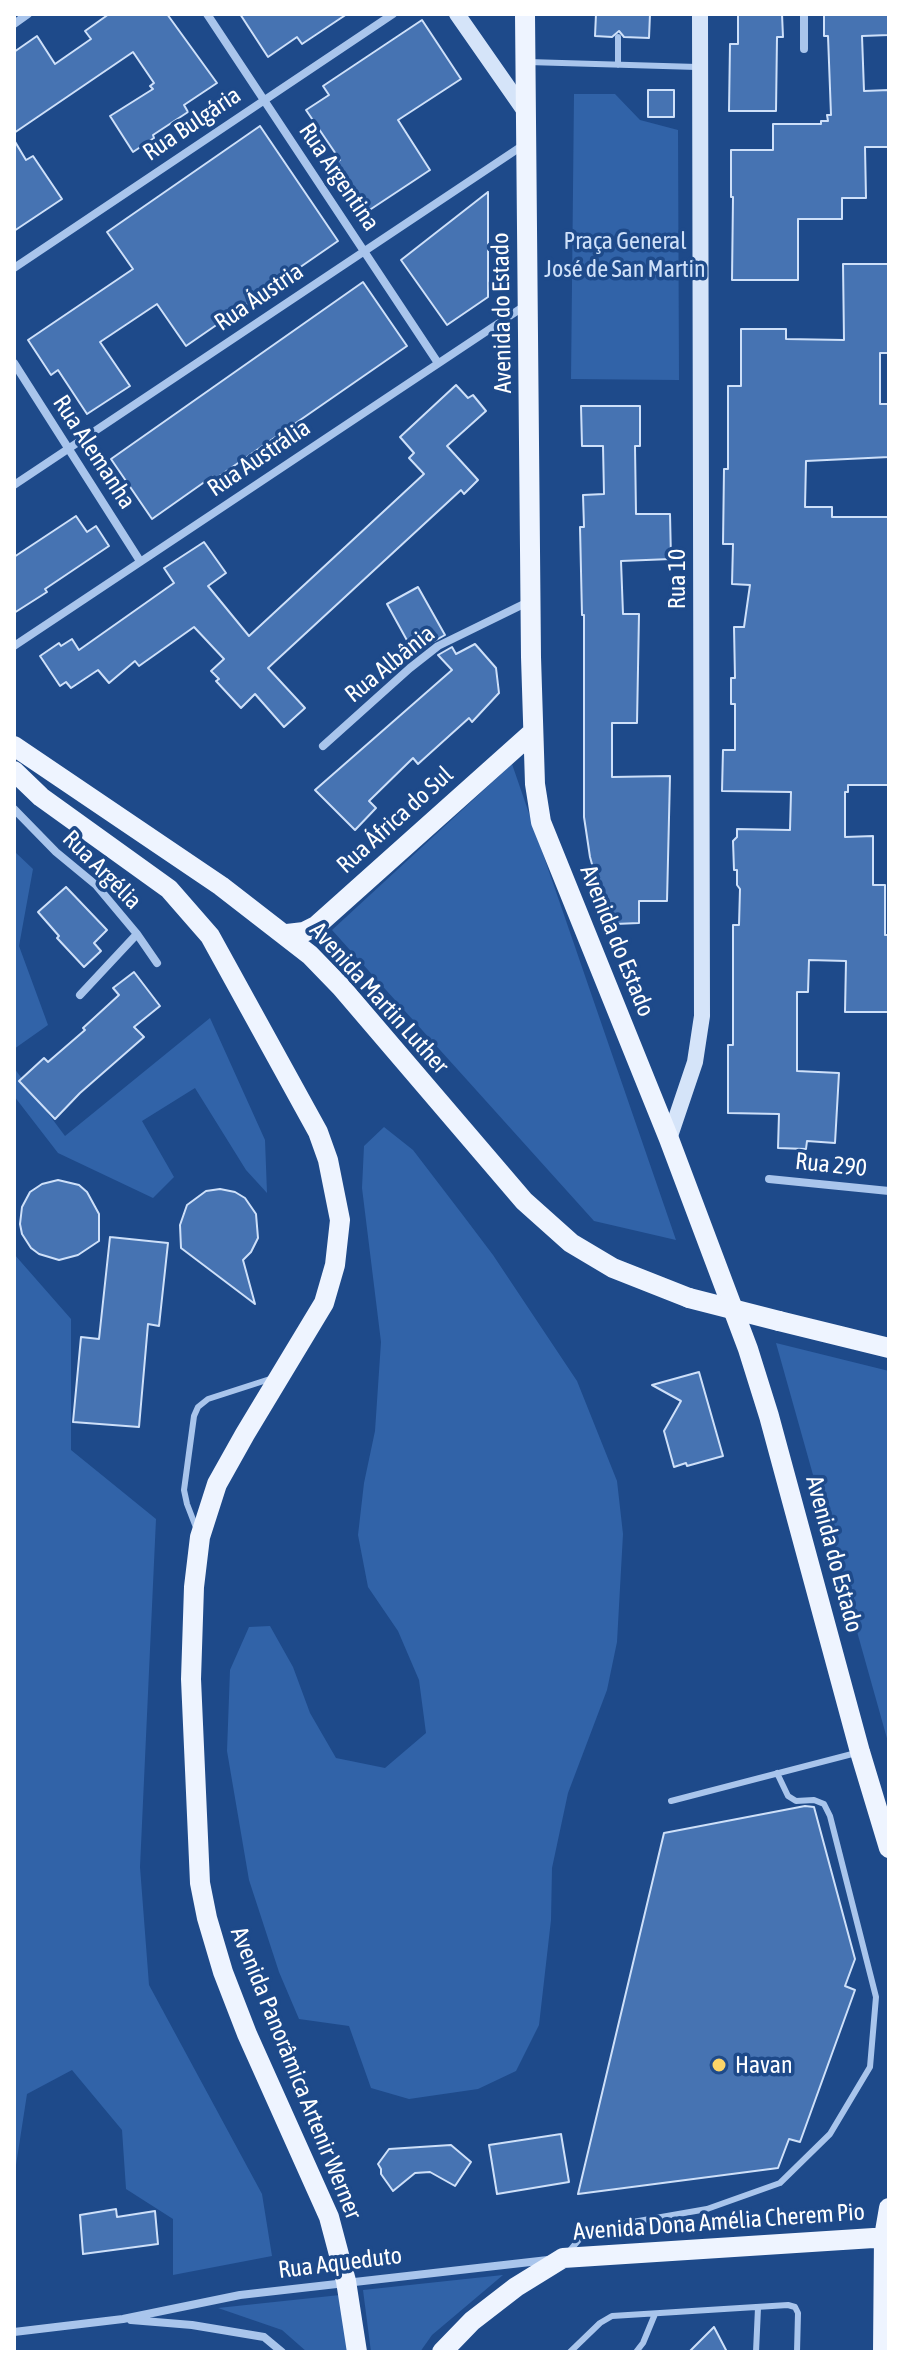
<!DOCTYPE html>
<meta charset="utf-8">
<style>
body{margin:0}
#map{position:relative;width:903px;height:2366px;overflow:hidden;background:#1e4a8a;font-family:"Asap Condensed",sans-serif}
canvas{display:block}
.frame{position:absolute;inset:0;border:16px solid #fff;pointer-events:none}
</style>
<div id="map">
<canvas width="903" height="2366"></canvas>
<div class="frame"></div>
</div>
<script>
const g = document.querySelector('canvas').getContext('2d');
g.lineJoin = 'round';
function fillPath(path, color) { g.fillStyle = color; g.fill(path, 'evenodd'); }
const shape = rows => new Path2D(rows.map(r => 'M' + r).join(''));
function stroke(path, color, width, dash) { g.strokeStyle = color; g.lineWidth = width; g.lineCap = dash ? 'butt' : 'round'; g.setLineDash(dash || []); g.stroke(path); }
function write(font, color, halo, rows, align = 'center') {
  g.font = font + ' "Asap Condensed",sans-serif'; g.lineWidth = 7; g.setLineDash([]); g.textBaseline = 'middle'; g.strokeStyle = halo; g.fillStyle = color; for (const [text, x, y, turn = 0] of rows) {
    g.save(); g.translate(x, y); g.rotate((+turn || 0) * Math.PI / 180); g.textAlign = isNaN(turn) ? turn : align; if (halo) g.strokeText(text, 0, 0); g.fillText(text, 0, 0); g.restore();
  }
}
fillPath(shape([
 [574,94,615,94,640,120,678,130,679,380,571,379],
 [512,764,676,1240,594,1221,332,930],
 [14,851,33,869,19,946,48,1025,14,1049],
 [210,1018,265,1140,267,1193,246,1170,195,1088,142,1121,174,1177,153,1198,58,1153,14,1096,14,1068,65,1136],
 [384,1127,413,1150,462,1214,493,1255,577,1381,617,1481,623,1534,617,1642,607,1690,568,1793,552,1868,551,1920,539,2025,516,2071,478,2089,409,2099,371,2088,349,2026,299,2019,279,1972,249,1880,227,1751,230,1670,249,1627,270,1626,293,1667,310,1713,336,1758,385,1768,426,1733,419,1680,398,1631,368,1587,358,1535,364,1483,375,1431,381,1342,362,1188,364,1146],
 [14,1254,71,1319,71,1450,156,1519,140,1867,149,1985,262,2194,272,2256,173,2275,173,2219,126,2189,122,2130,72,2070,27,2094,14,2178],
 [776,1343,889,1371,889,1744,888,1742],
 [503,2275,432,2335,420,2352,371,2352,363,2290],
 [340,2295,350,2352,307,2352,282,2330,218,2308]
]), '#3163a8');
const building = shape([
 [109,14,167,14,217,83,184,105,188,112,153,135,154,138,133,152,110,116,153,89,150,86,154,83,133,52,14,133,14,52,37,36,55,64,91,39,85,31,109,14],
 [240,14,347,14,302,44,297,37,268,57,240,14],
 [596,14,650,14,649,38,624,37,619,31,612,37,595,36,596,14],
 [738,14,782,14,783,37,777,37,776,111,729,111,730,44,738,44,738,14],
 [824,14,889,14,889,35,862,36,864,91,889,90,889,147,865,147,866,198,842,198,842,219,798,219,798,280,732,280,733,197,731,197,731,150,773,150,773,124,821,124,821,121,828,121,827,115,831,115,828,36,824,36,824,14],
 [422,20,461,79,398,120,430,170,368,211,335,162,340,160,306,110,329,95,323,86,422,20],
 [648,90,674,90,674,117,648,117,648,90],
 [260,126,338,241,186,346,157,304,100,342,130,386,87,414,58,370,51,375,28,340,133,269,107,232,260,126],
 [14,140,26,160,33,156,62,199,14,231,14,140],
 [488,192,488,297,447,325,401,260,488,192],
 [843,264,889,264,889,353,880,353,880,404,889,404,889,457,806,461,805,507,832,507,832,517,889,517,889,785,848,785,848,792,845,792,845,837,873,836,873,885,885,885,885,935,889,935,889,1012,845,1012,846,961,809,960,808,992,797,992,797,1071,839,1073,835,1143,807,1141,806,1149,778,1148,779,1114,728,1113,728,1045,733,1045,733,925,739,925,740,889,737,885,737,870,734,870,733,841,737,837,737,829,790,830,791,792,722,791,723,750,735,750,735,704,731,704,731,678,735,678,734,627,744,627,750,585,732,584,733,544,723,544,724,469,728,469,728,386,741,386,741,329,786,329,786,339,844,340,843,264],
 [363,282,407,346,215,479,213,476,152,519,111,459,363,282],
 [456,385,468,398,473,395,486,411,447,446,478,480,464,494,461,490,268,668,305,708,284,727,255,694,241,708,216,681,219,679,211,671,224,659,194,627,139,666,135,661,109,683,98,670,71,688,66,682,60,686,40,656,59,643,61,646,72,639,79,650,174,583,164,568,204,542,226,573,208,586,249,636,424,474,409,458,414,453,400,437,456,385],
 [581,406,640,406,640,446,635,446,636,514,670,514,671,559,621,561,623,614,639,614,637,723,612,723,612,777,670,776,667,901,639,901,639,923,615,924,602,900,590,857,584,817,584,615,582,615,580,527,584,527,583,495,604,494,603,446,582,446,581,406],
 [76,516,87,532,96,526,109,546,45,589,47,592,14,613,14,557,76,516],
 [418,587,445,635,429,644,422,637,409,644,387,604,418,587],
 [475,644,496,668,499,693,472,722,469,718,418,764,413,758,369,801,376,808,355,830,315,790,452,670,438,655,452,647,456,654,475,644],
 [66,887,107,930,94,943,101,951,84,967,57,938,59,936,38,912,66,887],
 [134,972,160,1006,134,1027,144,1037,80,1093,55,1119,19,1081,44,1058,48,1062,85,1030,83,1028,119,995,113,988,134,972],
 [58,1180,79,1185,87,1192,99,1214,99,1241,78,1255,59,1260,39,1254,31,1248,22,1234,20,1224,22,1207,30,1192,42,1184,58,1180],
 [220,1189,235,1192,245,1198,256,1214,258,1238,251,1252,243,1260,255,1304,181,1248,180,1225,187,1205,206,1191,220,1189],
 [110,1237,168,1243,159,1326,148,1324,139,1427,73,1422,81,1337,99,1339,110,1237],
 [699,1372,723,1456,687,1466,686,1463,674,1467,664,1431,681,1401,652,1385,699,1372],
 [805,1806,814,1807,855,1959,845,1986,855,1990,800,2142,789,2139,778,2168,578,2194,664,1833,805,1806],
 [561,2134,569,2182,497,2194,489,2145,561,2134],
 [451,2145,471,2162,455,2186,430,2172,415,2173,393,2191,381,2174,381,2169,378,2164,389,2149,451,2145],
 [116,2209,117,2217,155,2211,158,2244,83,2254,80,2215,116,2209],
 [714,2327,727,2352,689,2352,714,2327]
]);
fillPath(building, '#4673b2');
stroke(building, '#cee0f9', 2);
stroke(shape([
 [528,62,697,67],
 [618,65,618,37],
 [197,1530,187,1504,184,1490,194,1416,198,1407,208,1399,270,1379],
 [671,1801,856,1753],
 [567,2254,587,2230,707,2209,780,2183,830,2134,870,2067,876,1997,830,1816,824,1804,814,1800,796,1801,788,1796,777,1773],
 [570,2352,600,2323,612,2316,788,2305,795,2307,798,2313,797,2352],
 [636,2352,643,2343,655,2314],
 [756,2352,758,2308]
]), '#a9c5ec', 6);
stroke(shape([
 [207,14,438,363],
 [804,14,804,49],
 [14,24,28,14],
 [14,268,393,14],
 [14,363,140,561],
 [14,485,525,144],
 [14,646,526,305],
 [323,746,410,668,438,646,530,601],
 [14,809,56,852,96,885,137,934,157,963],
 [80,995,137,934],
 [769,1179,889,1191],
 [131,2320,192,2325,264,2337,282,2352],
 [14,2332,123,2319,240,2295,548,2260]
]), '#a9c5ec', 8);
stroke(shape([
 [457,14,526,113],
 [669,1139,695,1062,702,1016,700,14]
]), '#d5e4f9', 16);
stroke(shape([
 [525,14,531,657,535,784,541,822,669,1139,748,1349,769,1416,860,1752,889,1848],
 [14,746,221,886,310,955,341,987,524,1201,571,1243,613,1268,689,1298],
 [14,771,41,797,169,889,210,936,318,1132,328,1160,340,1220,335,1265,324,1303,245,1434,217,1484,200,1537,194,1587,191,1679,200,1883,207,1918,223,1972,247,2034,329,2217,346,2281,357,2352],
 [287,934,304,932,316,926,533,732],
 [779,1321,889,1348],
 [442,2352,472,2321,516,2287,563,2258,889,2237],
 [883,2352,884,2237,889,2208]
]), '#eef4ff', 20);
stroke(shape([
 [689,1298,779,1321]
]), '#eef4ff', 20);
for (const [x, y, r, color] of [
 [719,2065,8,"#fbd468"]
]) { const dot = new Path2D(); dot.arc(x, y, r, 0, 2 * Math.PI); g.fillStyle = color; g.fill(dot); stroke(dot, '#1e4a8a', 3); }
write('24px', '#fff', '#1e4a8a', [
 ["Rua Bulgária",192,124,-34],
 ["Rua Argentina",339,177,56],
 ["Rua Áustria",259,297,-34],
 ["Avenida do Estado",502,313,-91],
 ["Rua Alemanha",94,452,57],
 ["Rua Austrália",259,458,-34],
 ["Rua 10",677,579,-90],
 ["Rua Albânia",390,664,-39],
 ["Rua África do Sul",395,820,-42],
 ["Rua Argélia",102,870,45],
 ["Avenida do Estado",617,941,68],
 ["Avenida Martin Luther",379,998,48],
 ["Rua 290",831,1165,6],
 ["Avenida do Estado",834,1554,75],
 ["Avenida Panorâmica Artenir Werner",296,2073,68],
 ["Avenida Dona Amélia Cherem Pio",719,2222,-4],
 ["Rua Aqueduto",340,2263,-7]
]);
write('24px', '#cee0f9', '#1e4a8a', [
 ["Praça General",625,241],
 ["José de San Martin",625,269]
]);
write('24px', '#fff', '#1e4a8a', [
 ["Havan",735,2065]
], 'left');
</script>
